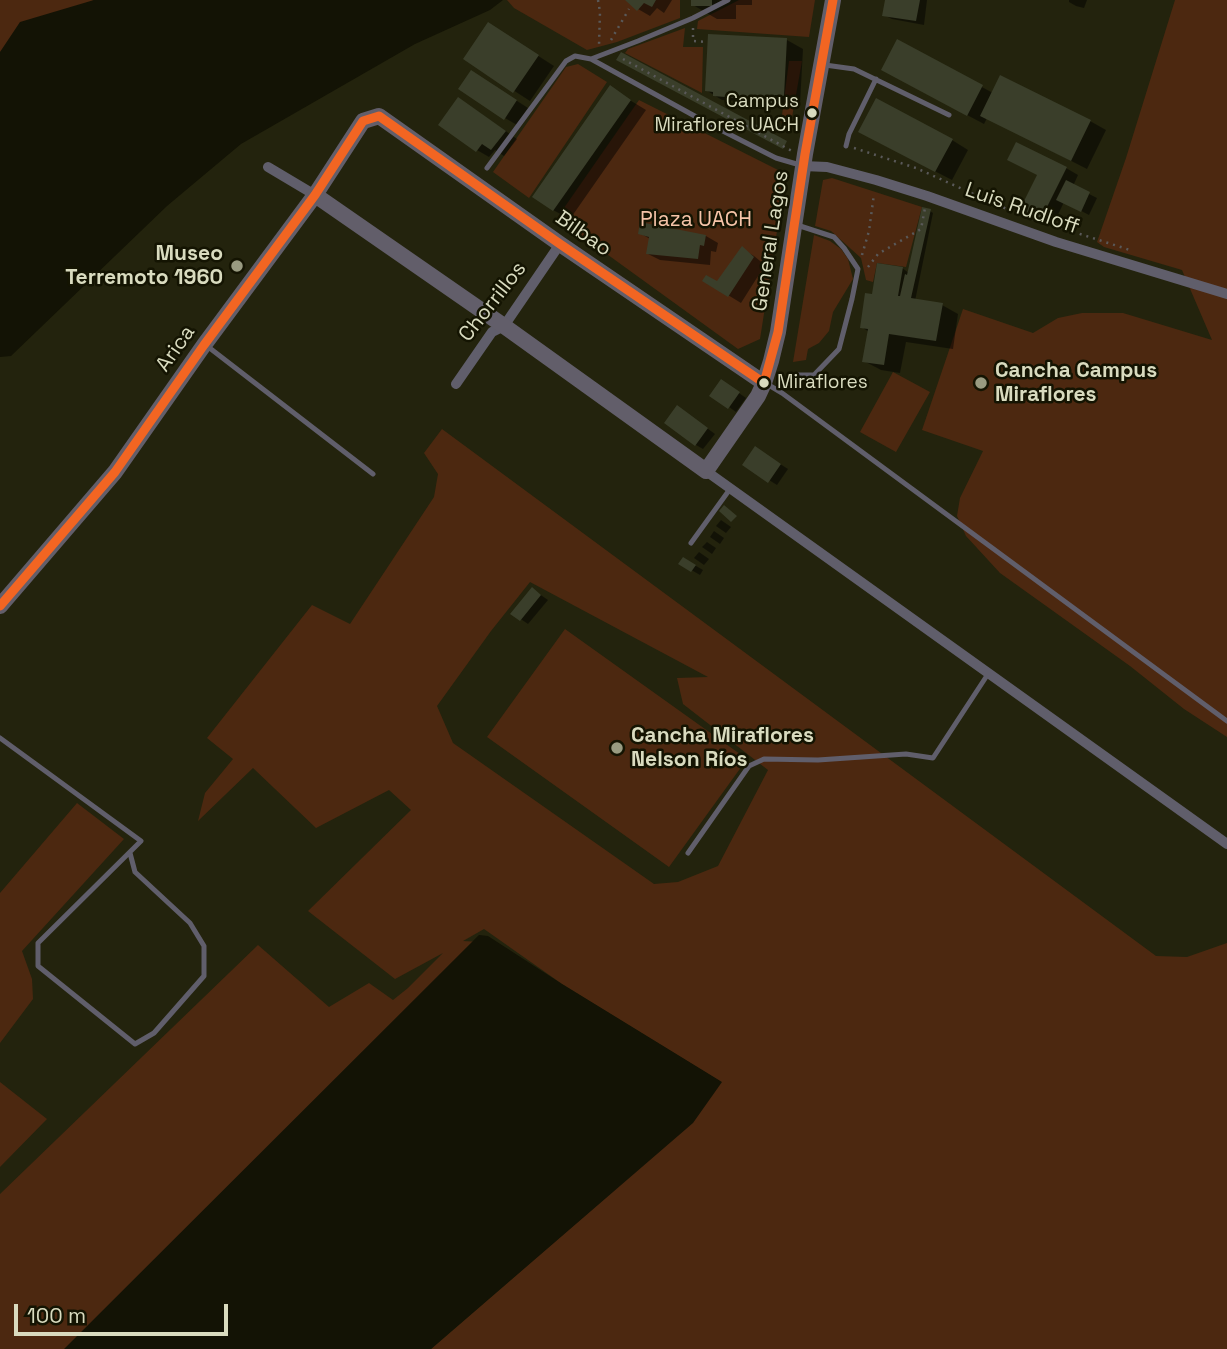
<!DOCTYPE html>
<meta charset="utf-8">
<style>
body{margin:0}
#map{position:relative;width:1227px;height:1349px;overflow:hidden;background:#23230d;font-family:"Space Grotesk",sans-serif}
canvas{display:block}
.scale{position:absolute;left:14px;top:1304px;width:214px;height:32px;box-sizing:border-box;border:4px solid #d9dbbf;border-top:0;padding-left:9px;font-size:21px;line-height:24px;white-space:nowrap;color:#d9dbbf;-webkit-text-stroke:5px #141402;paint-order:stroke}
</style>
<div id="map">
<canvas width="1227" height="1349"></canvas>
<div class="scale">100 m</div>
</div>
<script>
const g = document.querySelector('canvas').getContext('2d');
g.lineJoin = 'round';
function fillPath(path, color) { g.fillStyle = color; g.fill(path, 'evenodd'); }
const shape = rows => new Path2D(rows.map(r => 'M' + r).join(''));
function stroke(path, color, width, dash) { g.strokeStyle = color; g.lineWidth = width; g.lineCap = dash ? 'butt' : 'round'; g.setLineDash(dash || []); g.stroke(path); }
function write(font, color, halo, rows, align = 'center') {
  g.font = font + ' "Space Grotesk",sans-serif'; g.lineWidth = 5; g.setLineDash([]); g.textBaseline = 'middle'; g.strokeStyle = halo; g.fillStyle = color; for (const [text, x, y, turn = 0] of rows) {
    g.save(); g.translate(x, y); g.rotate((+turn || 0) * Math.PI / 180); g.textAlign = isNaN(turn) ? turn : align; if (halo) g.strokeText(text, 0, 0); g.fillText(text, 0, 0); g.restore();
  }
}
fillPath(shape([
 [0,0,94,0,0,52],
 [507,0,680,0,680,18,617,42,587,50,514,8],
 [739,0,815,0,809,37,697,29,698,21],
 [1175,0,1227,0,1227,737,1184,709,1130,666,1000,573,966,536,957,516,960,498,983,451,922,430,963,309,1033,333,1058,318,1082,313,1123,313,1212,340,1182,270,1104,247,1097,242,1126,158],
 [685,28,683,47,703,47,702,93,625,53,628,49],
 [789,61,802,61,791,123,781,123],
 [578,64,607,82,529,198,493,172,566,67],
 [639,100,786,174,760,339,738,349,557,218],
 [832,178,922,207,906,267,877,263,873,282,866,280,861,258,831,231,815,226,823,180],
 [814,235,830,241,841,249,848,259,853,279,833,312,829,331,819,343,808,349,806,360,793,362],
 [893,372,930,392,896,452,860,432],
 [442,429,1156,956,1187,957,1227,943,1227,1349,431,1349,611,1193,403,1349,0,1349,0,1194,258,945,329,1007,369,983,393,1000,408,988,443,953,395,979,308,911,411,810,389,790,316,828,253,768,198,821,205,793,233,759,207,738,312,605,350,624,434,497,438,474,424,453],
 [530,582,708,677,677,678,683,704,768,770,718,866,678,882,654,884,453,743,437,706,491,631],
 [484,929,562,984,721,1082,481,942,463,941],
 [565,629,747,759,669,867,487,737],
 [77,803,124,839,22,951,32,979,33,999,0,1043,0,893],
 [0,1082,47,1119,0,1167]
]), '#4c2810');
fillPath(shape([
 [94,0,503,0,490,10,415,44,241,144,167,206,11,356,0,357,0,52,20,22],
 [479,935,488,936,562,984,722,1082,693,1123,431,1349,64,1349]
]), '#131305');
fillPath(shape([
 [628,0,672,0,664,13,657,8,650,16,638,9],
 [693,0,752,0,752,5,736,5,736,19,717,19,693,5],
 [896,0,927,0,924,25,892,19,884,15],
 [1069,0,1087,0,1084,8,1076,6,1069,2],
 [504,34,554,66,530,101,465,59],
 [787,40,803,49,800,104,782,103,782,108,775,107,769,104,752,103,752,106,747,106,739,101,722,100,706,90],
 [898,42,993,93,1090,121,1106,130,1087,169,987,118,984,124,899,79],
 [483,79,528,108,517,125,505,118],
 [610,88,646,110,570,219,553,210],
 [470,106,517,139,504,156,495,150,489,157,477,150],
 [952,140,968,150,952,180,876,141],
 [1066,168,1078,175,1073,186,1097,198,1089,215,1064,202,1053,225,1034,215],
 [930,211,933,213,915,301,942,305,958,314,953,349,906,342,900,373,881,370,864,361,869,332,862,327,873,296,902,268,909,273],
 [642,224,706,236,718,243,716,252,711,251,710,265,660,260,648,254,650,239,640,233],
 [742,249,754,256,765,265,741,303,705,281,717,283],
 [729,386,746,398,736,412,729,407],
 [685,412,715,434,703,449,696,445],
 [763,453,788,469,777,485,745,465],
 [721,520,731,527,726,533,716,526],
 [714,531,724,538,720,544,710,537],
 [707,542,716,548,712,554,702,547],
 [699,552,709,559,704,565,694,558],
 [684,559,703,570,700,575,681,564],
 [532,589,548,600,528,624,512,613]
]), '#0007');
fillPath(shape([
 [625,0,656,0,652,7,644,3,637,11],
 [691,0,712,0,712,6,691,6],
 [885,0,920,0,916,21,882,16],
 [488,22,539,55,513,93,463,59],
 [708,34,787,38,784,96,775,95,774,104,766,104,766,101,745,100,745,103,737,102,738,98,713,96,713,92,705,91],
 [897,39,983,85,967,116,881,70],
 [621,52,787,141,783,149,616,60],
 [471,70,517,100,504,120,458,89],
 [1000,75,1091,120,1071,161,980,116],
 [610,85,631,100,553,211,532,197],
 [458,97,506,131,491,150,482,144,476,152,438,125],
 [876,98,953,139,935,172,858,132],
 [1016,142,1067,167,1041,219,1020,209,1037,175,1007,160],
 [1066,180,1090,192,1081,212,1056,200],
 [922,207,931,209,911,298,943,303,936,341,889,334,884,365,862,362,868,329,860,328,865,293,872,294,877,263,903,267,898,296,900,296,905,274,907,275],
 [640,222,706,235,704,246,700,245,698,259,646,254,649,237,638,234],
 [742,246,754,257,728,297,702,281,706,275,717,281],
 [721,379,740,392,728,409,709,396],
 [677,405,708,428,695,446,664,423],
 [755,446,781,464,768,483,742,465],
 [724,505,737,516,731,522,719,511],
 [683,557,696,565,691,572,678,564],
 [532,587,541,595,520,621,510,614]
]), '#3a3e2a');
stroke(shape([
 [598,0,600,12,599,45],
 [693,28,693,41,707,42],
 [611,40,629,9],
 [623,59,792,151],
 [854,148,916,168,1020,215],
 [1033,219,1130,250],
 [862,255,869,231,874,194],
 [868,267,878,254,921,229,925,208]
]), '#5a5959', 2.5, [2, 5]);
stroke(shape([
 [591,59,638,41,693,18,728,0],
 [825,65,854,69,949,115],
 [846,146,849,134,876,79],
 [487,168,566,61,575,56,591,59,711,125,776,158,800,165],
 [207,346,373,474],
 [794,375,814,375,839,349,852,299,858,269,844,248,834,237,797,225],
 [767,384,782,393,1227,721],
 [691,543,730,489],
 [0,738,141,841,38,943,38,966,135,1044,154,1033,204,976,204,946,190,923,135,872,130,853],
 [688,853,749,766,764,759,818,760,906,754,933,758,988,674]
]), '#605e6b', 5);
stroke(shape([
 [803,166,827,167,876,180,927,196,1056,242,1227,294],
 [268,167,315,195],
 [456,384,492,332,504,326,560,244],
 [706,471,1227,844]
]), '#605e6b', 10);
stroke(shape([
 [315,195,504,326,706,471,758,396,764,383,771,361,778,332,805,154,833,0],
 [0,606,115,472,204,345,315,195,363,121,379,116,560,244,764,383]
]), '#625e6a', 16);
stroke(shape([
 [0,606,115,472,204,345,315,195,363,121,379,116,560,244,764,383,778,332,805,154,833,0]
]), '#f26522', 9);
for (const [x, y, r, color] of [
 [812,113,6,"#d9dbbf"],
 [237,266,7,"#999b81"],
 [764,383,6,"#d9dbbf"],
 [981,383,7,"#999b81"],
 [617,748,7,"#999b81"]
]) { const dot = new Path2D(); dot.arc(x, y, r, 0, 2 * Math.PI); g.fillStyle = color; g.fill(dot); stroke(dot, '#141402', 2.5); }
write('19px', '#d9dbbf', '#141402', [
 ["Campus",799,102],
 ["Miraflores UACH",799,126],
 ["Miraflores",777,383,"left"]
], 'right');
write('21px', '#d9dbbf', '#141402', [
 ["Luis Rudloff",1022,209,19],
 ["Bilbao",583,234,35],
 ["General Lagos",771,241,-81],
 ["Chorrillos",493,302,-52],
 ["Arica",176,349,-55]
]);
write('21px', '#f6c4a8', '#141402', [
 ["Plaza UACH",696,220]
]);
write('bold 21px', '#d9dbbf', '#141402', [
 ["Museo",223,254,"right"],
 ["Terremoto 1960",223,278,"right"],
 ["Cancha Campus",995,371],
 ["Miraflores",995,395],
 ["Cancha Miraflores",631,736],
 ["Nelson Ríos",631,760]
], 'left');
</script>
